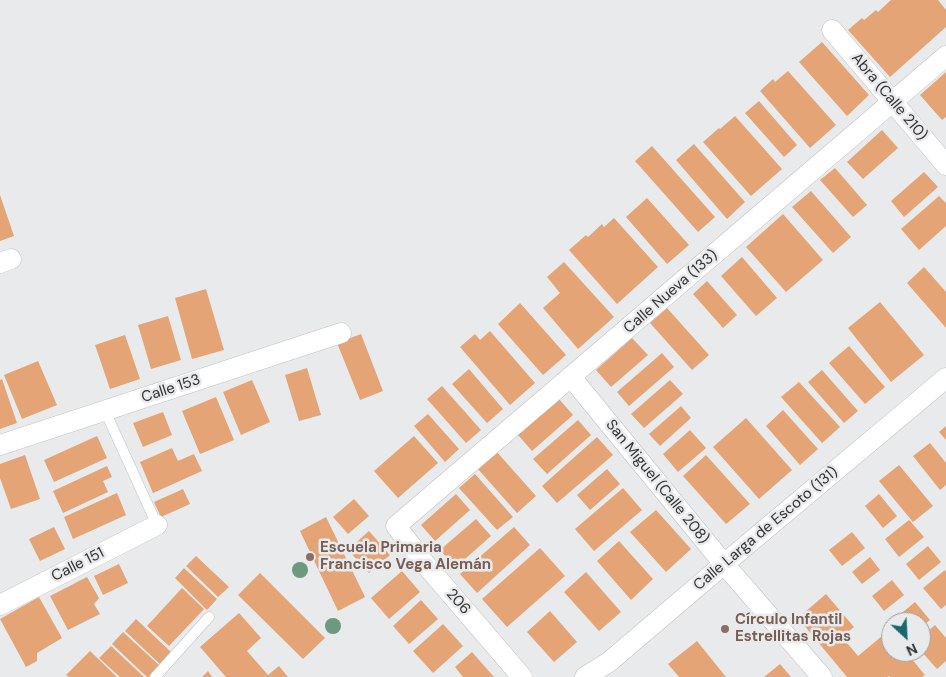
<!DOCTYPE html>
<meta charset="utf-8">
<style>
body{margin:0}
#map{position:relative;width:946px;height:677px;overflow:hidden;background:#e9eaeb;font-family:"DM Sans",sans-serif}
canvas{display:block}
.north{position:absolute;left:881px;top:612px;width:50px;height:50px;box-sizing:border-box;background:#e9eaeb;border:1px solid #9fa0a1;border-radius:50%;rotate:155deg;font-size:14px;font-weight:700;line-height:20px;text-align:center;color:#303131}
.north::after{content:'';display:block;margin:auto;width:18px;height:22px;background:#1a676f;clip-path:polygon(50% 0,100% 100%,50% 72%,0 100%)}
</style>
<div id="map">
<canvas width="946" height="677"></canvas>
<div class="north">N</div>
</div>
<script>
const g = document.querySelector('canvas').getContext('2d');
g.lineJoin = 'round';
function fillPath(path, color) { g.fillStyle = color; g.fill(path, 'evenodd'); }
const shape = rows => new Path2D(rows.map(r => 'M' + r).join(''));
function stroke(path, color, width, dash) { g.strokeStyle = color; g.lineWidth = width; g.lineCap = dash ? 'butt' : 'round'; g.setLineDash(dash || []); g.stroke(path); }
function write(font, color, halo, rows, align = 'center') {
  g.font = font + ' "DM Sans",sans-serif'; g.lineWidth = 5; g.setLineDash([]); g.textBaseline = 'middle'; g.strokeStyle = halo; g.fillStyle = color; for (const [text, x, y, turn = 0] of rows) {
    g.save(); g.translate(x, y); g.rotate((+turn || 0) * Math.PI / 180); g.textAlign = isNaN(turn) ? turn : align; if (halo) g.strokeText(text, 0, 0); g.fillText(text, 0, 0); g.restore();
  }
}
fillPath(shape([
 [891,0,938,0,946,10,946,27,890,77,848,30,862,18,864,20,876,10,878,12],
 [822,42,869,95,847,116,799,62],
 [788,71,836,125,810,148,760,91,773,79,775,82],
 [946,72,946,117,942,120,920,95],
 [759,101,797,145,784,157,745,113],
 [735,116,782,169,751,196,703,142,719,128,720,129],
 [882,130,898,148,863,179,847,162],
 [694,144,745,202,727,219,676,160],
 [652,146,715,217,698,232,635,161],
 [835,168,867,205,853,217,820,180],
 [924,172,938,187,904,217,891,201],
 [811,191,851,237,833,253,792,207],
 [0,195,14,236,0,241],
 [939,196,946,203,946,226,919,250,901,229],
 [647,198,689,245,667,264,626,217],
 [783,214,823,260,786,292,746,247],
 [614,218,658,267,617,304,569,250,586,235,588,237,602,224,604,227],
 [742,257,777,298,756,316,721,276],
 [564,262,614,317,578,349,543,308,560,293,547,277],
 [924,267,946,292,946,328,907,283],
 [707,281,737,315,723,328,693,294],
 [206,289,224,350,192,359,175,298],
 [880,302,924,355,891,382,848,328],
 [520,303,566,355,543,375,498,324],
 [667,308,709,355,692,370,650,323],
 [168,316,181,360,151,369,138,325],
 [490,331,535,383,510,405,460,347,475,334,480,340],
 [361,334,383,391,360,400,337,343],
 [125,335,140,379,110,389,95,345],
 [632,338,648,355,611,387,596,370],
 [849,346,885,387,865,404,829,363],
 [662,353,674,367,629,406,617,392],
 [38,361,57,405,22,419,4,375],
 [307,368,321,415,299,421,285,375],
 [469,369,503,409,487,423,452,384],
 [822,370,858,411,844,423,808,382],
 [2,379,17,423,0,429,0,380],
 [252,380,270,422,241,435,223,392],
 [670,380,683,394,644,428,631,414],
 [799,382,840,427,822,443,781,397],
 [442,386,481,430,466,443,427,399],
 [216,397,234,440,200,454,182,411],
 [559,399,573,415,532,451,518,435],
 [681,406,691,418,660,446,649,434],
 [783,410,818,449,800,465,766,426],
 [163,412,172,435,143,447,133,423],
 [428,414,459,449,445,462,414,426],
 [746,418,792,470,759,499,713,447],
 [578,420,591,435,547,474,533,459],
 [946,426,946,440,939,432],
 [690,430,706,448,678,472,663,454],
 [97,436,107,458,54,482,44,460],
 [414,436,438,463,398,498,374,471],
 [597,437,613,455,557,503,542,486],
 [930,443,946,463,946,485,940,490,913,456],
 [172,448,178,461,194,454,202,471,153,493,140,462],
 [496,451,536,496,517,513,477,468],
 [25,455,40,499,11,509,0,478,0,464],
 [706,455,750,504,726,524,683,476],
 [899,465,933,506,913,522,879,481],
 [107,466,112,477,103,481,108,492,63,513,53,491],
 [607,469,620,484,590,510,577,495],
 [475,474,513,517,497,530,459,488],
 [623,488,642,510,594,551,575,529],
 [183,489,190,504,161,517,154,502],
 [117,493,126,515,73,539,64,517],
 [456,494,470,510,435,541,421,525],
 [879,494,897,516,883,528,865,506],
 [354,499,369,516,348,534,333,517],
 [656,510,691,549,666,572,630,532],
 [326,517,365,597,338,611,300,531],
 [476,519,491,536,456,567,440,550],
 [909,520,924,537,899,557,885,539],
 [54,527,65,549,40,561,29,539],
 [514,527,530,545,477,593,460,574],
 [369,531,390,555,369,573,348,550],
 [852,532,865,548,842,566,829,550],
 [619,541,653,579,631,600,597,561],
 [928,546,941,562,919,580,906,564],
 [540,548,565,576,507,627,482,599],
 [196,556,229,587,218,597,186,566],
 [870,557,880,570,862,584,852,572],
 [119,564,128,583,103,595,94,576],
 [184,568,217,599,207,610,175,578],
 [945,570,946,572,946,605,941,609,923,588],
 [402,571,420,592,389,619,371,598],
 [586,572,621,612,599,631,564,592],
 [260,573,325,638,303,659,238,595],
 [87,577,99,598,94,604,100,614,68,630,50,596],
 [892,580,904,595,884,611,872,596],
 [182,588,204,609,169,646,147,626],
 [826,594,854,627,842,637,858,656,888,631,891,634,891,652,906,652,925,675,922,677,890,677,889,676,887,677,847,677,798,618],
 [39,597,62,638,37,653,37,661,26,667,0,619],
 [421,600,438,619,409,644,393,626],
 [915,602,930,620,921,627,921,622,891,622],
 [550,611,577,642,554,662,527,632],
 [239,613,261,638,247,651,268,675,279,666,288,677,226,677,200,647],
 [136,619,172,653,161,665,125,631],
 [443,624,463,646,433,673,413,651],
 [935,625,946,638,946,661,937,669,921,651,921,637],
 [123,632,160,666,149,677,147,677,112,644],
 [697,641,726,677,679,677,668,664],
 [111,646,144,677,120,677,99,658],
 [90,651,117,677,69,677,66,675],
 [472,652,494,677,463,677,455,667],
 [780,664,791,677,764,677],
 [208,671,212,677,202,677]
]), '#e4a476');
const lane = shape([
 [105,411,157,525],
 [155,677,209,617]
]);
const street = shape([
 [832,30,946,165],
 [0,263,11,259],
 [571,377,724,564,822,677],
 [0,445,341,333],
 [0,605,157,525],
 [522,677,426,565,396,526,946,56],
 [585,677,609,662,724,564,946,378]
]);
stroke(lane, '#c0c1c2', 11);
stroke(street, '#c0c1c2', 21);
stroke(lane, '#fff', 10);
stroke(street, '#fff', 20);
g.fillStyle = '#6c9980';
for (const [x, y] of [
 [300,570],
 [333,626]
]) { g.beginPath(); g.arc(x, y, 8, 0, 2 * Math.PI); g.fill(); }
for (const [x, y, r, color] of [
 [310,557,5,"#8d6e63"],
 [725,629,5,"#8d6e63"]
]) { const dot = new Path2D(); dot.arc(x, y, r, 0, 2 * Math.PI); g.fillStyle = color; g.fill(dot); stroke(dot, '#e9eaeb', 2); }
write('15px', '#303131', '#e9eaeb', [
 ["Abra (Calle 210)",889,97,50],
 ["Calle Nueva (133)",671,292,-41],
 ["Calle 153",171,389,-18],
 ["San Miguel (Calle 208)",657,482,51],
 ["Calle Larga de Escoto (131)",766,529,-40],
 ["Calle 151",78,565,-27],
 ["206",458,602,49]
]);
write('bold 15px', '#785e54', '#e9eaeb', [
 ["Escuela Primaria",320,548],
 ["Francisco Vega Alemán",320,565],
 ["Círculo Infantil",735,620],
 ["Estrellitas Rojas",735,637]
], 'left');
</script>
